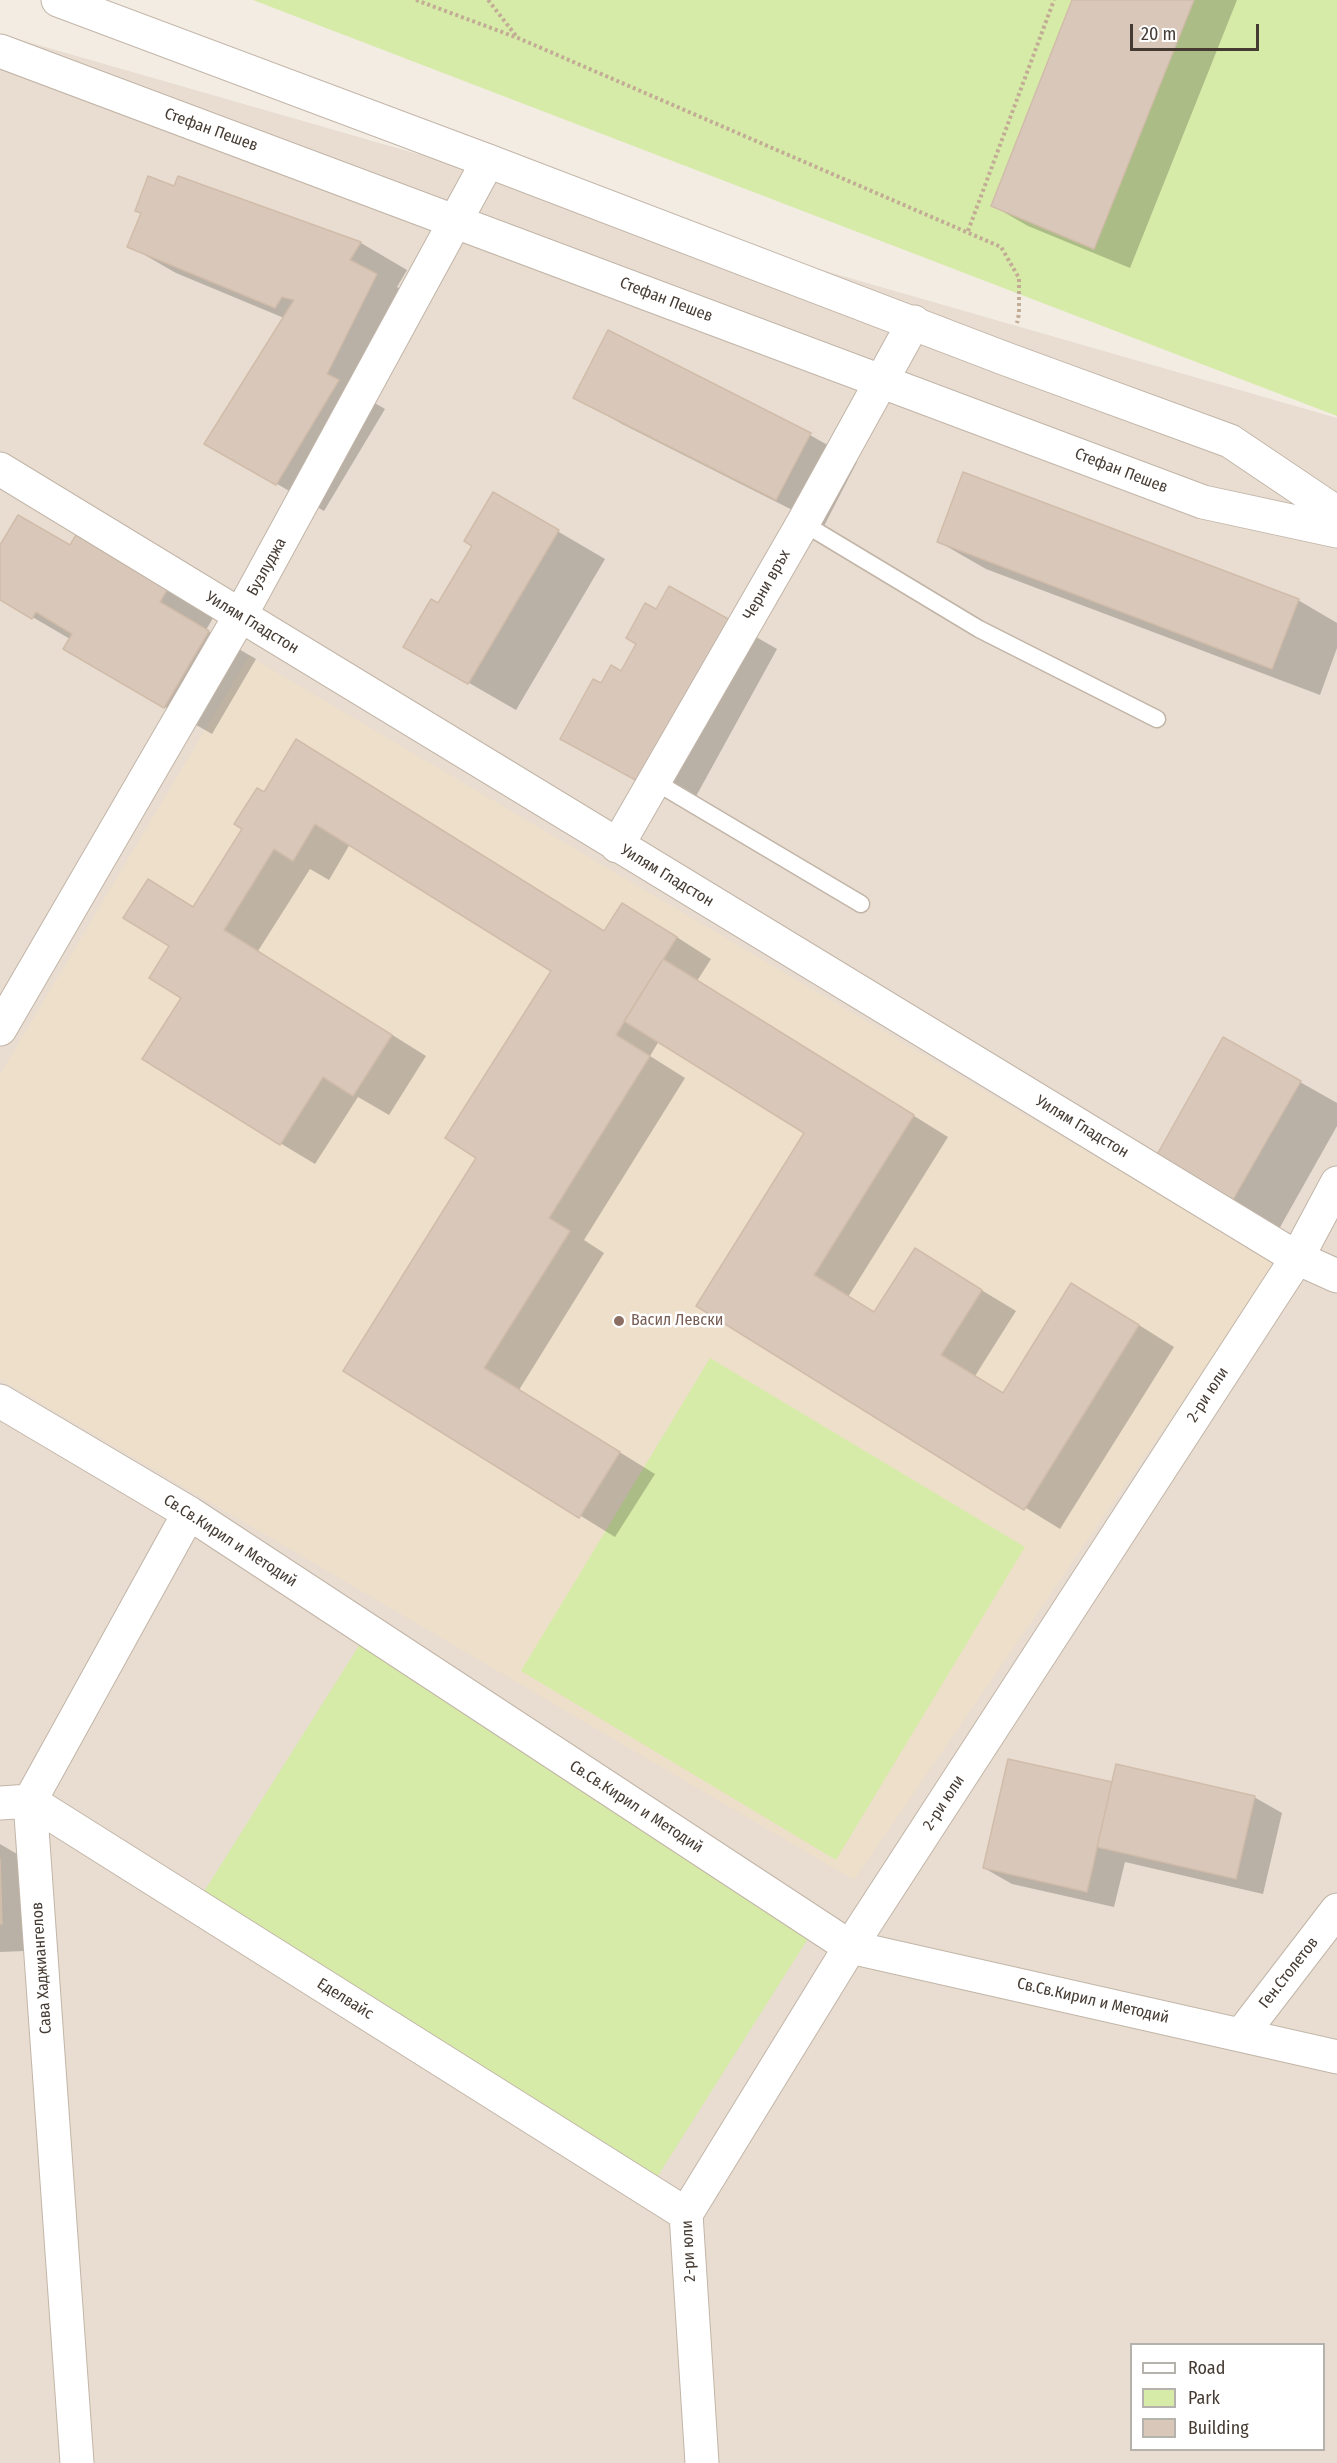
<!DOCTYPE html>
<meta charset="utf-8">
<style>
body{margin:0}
#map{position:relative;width:1337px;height:2463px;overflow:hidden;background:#f3ece3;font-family:"Fira Sans Condensed",sans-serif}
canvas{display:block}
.legend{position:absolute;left:1130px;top:2343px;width:195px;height:108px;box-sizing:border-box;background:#fff;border:2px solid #b5b1ad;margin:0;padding:8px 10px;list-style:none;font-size:18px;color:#453b33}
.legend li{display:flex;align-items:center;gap:12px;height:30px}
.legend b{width:30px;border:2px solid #b5b1ad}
.scale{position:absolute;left:1130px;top:24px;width:129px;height:27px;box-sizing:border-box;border:3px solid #453b33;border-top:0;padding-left:8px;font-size:18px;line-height:21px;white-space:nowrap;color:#453b33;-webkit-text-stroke:4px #fff;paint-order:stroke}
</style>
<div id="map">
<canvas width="1337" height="2463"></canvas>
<ul class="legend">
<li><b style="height:8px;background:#fff"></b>Road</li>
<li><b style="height:16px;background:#d7eba8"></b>Park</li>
<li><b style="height:16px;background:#d9c8ba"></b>Building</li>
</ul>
<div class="scale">20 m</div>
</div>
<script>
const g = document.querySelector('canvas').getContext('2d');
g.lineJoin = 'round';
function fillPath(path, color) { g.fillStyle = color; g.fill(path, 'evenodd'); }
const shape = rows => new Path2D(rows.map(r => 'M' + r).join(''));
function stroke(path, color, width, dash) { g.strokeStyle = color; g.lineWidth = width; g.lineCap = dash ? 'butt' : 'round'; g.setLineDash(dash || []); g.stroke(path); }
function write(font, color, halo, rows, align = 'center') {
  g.font = font + ' "Fira Sans Condensed",sans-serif'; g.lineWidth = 5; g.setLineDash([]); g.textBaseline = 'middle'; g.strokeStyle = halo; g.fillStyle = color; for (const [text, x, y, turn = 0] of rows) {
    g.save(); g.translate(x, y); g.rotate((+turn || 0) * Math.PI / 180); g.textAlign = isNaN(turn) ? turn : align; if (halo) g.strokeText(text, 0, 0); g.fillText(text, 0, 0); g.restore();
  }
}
fillPath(shape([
 [0,34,1337,418,1337,2463,0,2463],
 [1132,2344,1324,2344,1324,2450,1132,2450]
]), '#e8ddd0');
fillPath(shape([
 [249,656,1277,1264,854,1880,0,1379,0,1074]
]), '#eedfcb');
fillPath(shape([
 [253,0,1337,0,1337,416],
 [710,1358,1025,1547,836,1860,521,1671],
 [360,1644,814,1929,654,2182,200,1898]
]), '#d7eba8');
fillPath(shape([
 [1073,0,1237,0,1130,268,1028,226,993,206],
 [179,177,361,243,407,270,397,287,423,303,373,402,385,409,324,511,206,443,284,318,176,273,129,246,175,188],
 [575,397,810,435,857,462,824,526,622,424],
 [494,494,605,559,516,710,405,646,439,605,474,545],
 [939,542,1298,600,1337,623,1337,648,1320,695,986,569],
 [71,547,123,564,213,618,206,630,256,659,212,734,165,707,70,639,0,598,0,548],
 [657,611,730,622,777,649,689,809,602,685,622,673],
 [257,790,605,932,658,925,711,959,697,981,948,1137,848,1297,875,1314,950,1271,1016,1311,975,1376,1004,1394,1107,1305,1174,1347,1060,1529,698,1306,806,1133,659,1041,650,1056,685,1078,584,1240,604,1253,519,1390,655,1474,615,1537,346,1371,479,1158,553,970,350,844,329,880,310,869,258,951,426,1056,389,1115,358,1097,315,1164,280,1143,183,998,171,946,148,881,194,908,244,829],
 [1300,1082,1337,1103,1337,1126,1279,1229,1203,1186],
 [1113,1784,1254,1797,1282,1813,1263,1894,1125,1862,1114,1907,1012,1884,984,1868],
 [0,1844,46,1871,49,1950,0,1952]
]), '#0003');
const building = shape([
 [1072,0,1194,0,1094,249,991,206,1072,0],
 [148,176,174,186,178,176,361,242,350,260,377,274,327,374,339,380,276,485,204,444,294,300,282,297,275,308,127,247,141,213,135,211,148,176],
 [608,330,811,433,776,500,573,398,608,330],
 [963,472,1299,599,1272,669,937,542,963,472],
 [493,492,559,530,468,684,403,647,431,599,438,603,472,546,464,541,493,492],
 [18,515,70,545,76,535,167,590,160,602,209,631,164,708,63,649,72,634,36,612,32,619,0,600,0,545,18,515],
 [669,586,730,620,641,783,560,739,593,679,601,683,611,665,621,671,636,644,626,638,645,603,656,609,669,586],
 [296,739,604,931,622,903,677,937,616,1035,650,1056,549,1218,570,1231,484,1368,620,1452,579,1518,343,1371,476,1158,445,1138,551,971,315,824,293,861,274,849,224,930,392,1035,353,1096,323,1077,280,1145,142,1059,181,998,149,978,169,946,123,918,148,879,193,907,242,829,234,824,257,788,264,792,296,739],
 [663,959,914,1115,814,1275,874,1312,915,1248,982,1290,941,1355,1003,1393,1071,1283,1139,1325,1024,1510,696,1306,804,1133,624,1021,663,959],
 [1223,1037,1301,1081,1231,1203,1154,1160,1223,1037],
 [1008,1759,1112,1782,1087,1892,983,1868,1008,1759],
 [1116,1764,1255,1796,1236,1879,1097,1847,1116,1764],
 [0,1859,2,1924,0,1924,0,1859]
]);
fillPath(building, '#d9c8ba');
stroke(building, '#d1bcaa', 1.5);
const service = shape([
 [803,523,979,629,1157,719],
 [654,781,861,904]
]);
const minor = shape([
 [0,469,1297,1258,1337,1276],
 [617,846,803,523,914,322],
 [0,1029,240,616,488,161],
 [0,1401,189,1513,850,1947,1337,2057],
 [0,1803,30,1801,686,2214],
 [1241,2035,1337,1910],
 [77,2463,30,1801,189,1513],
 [702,2463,686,2214,850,1947,1297,1258,1337,1183]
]);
const tertiary = shape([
 [58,0,488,161,1006,359,1230,441,1337,513],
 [0,51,1203,502,1337,531]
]);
stroke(service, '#c2b5a8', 19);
stroke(minor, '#c2b5a8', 35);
stroke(tertiary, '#c2b5a8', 35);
stroke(shape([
 [416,0,518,38,1001,247,1019,278,1019,314,1017,323],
 [488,0,517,37],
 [968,231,1054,0]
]), '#c2ac95', 4, [3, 3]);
stroke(service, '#fff', 16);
stroke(minor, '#fff', 33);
stroke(tertiary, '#fff', 33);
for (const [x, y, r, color] of [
 [619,1321,6,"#8d6e63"]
]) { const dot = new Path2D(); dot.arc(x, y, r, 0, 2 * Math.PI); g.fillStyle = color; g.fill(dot); stroke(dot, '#fff', 2); }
write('16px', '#453b33', '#fff', [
 ["Стефан Пешев",211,130,20],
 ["Стефан Пешев",666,300,21],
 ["Стефан Пешев",1121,471,21],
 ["Бузлуджа",267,567,-61],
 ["Черни връх",767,585,-60],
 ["Уилям Гладстон",252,623,31],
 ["Уилям Гладстон",667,876,31],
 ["Уилям Гладстон",1082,1127,31],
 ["2-ри юли",1208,1395,-57],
 ["Св.Св.Кирил и Методий",230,1541,33],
 ["2-ри юли",944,1803,-57],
 ["Св.Св.Кирил и Методий",636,1807,33],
 ["Сава Хаджиангелов",42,1968,-94],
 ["Ген.Столетов",1289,1973,-52],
 ["Еделвайс",345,1999,32],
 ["Св.Св.Кирил и Методий",1093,2001,13],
 ["2-ри юли",689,2251,-93]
]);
write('16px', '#785e54', '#fff', [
 ["Васил Левски",631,1321]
], 'left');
</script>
